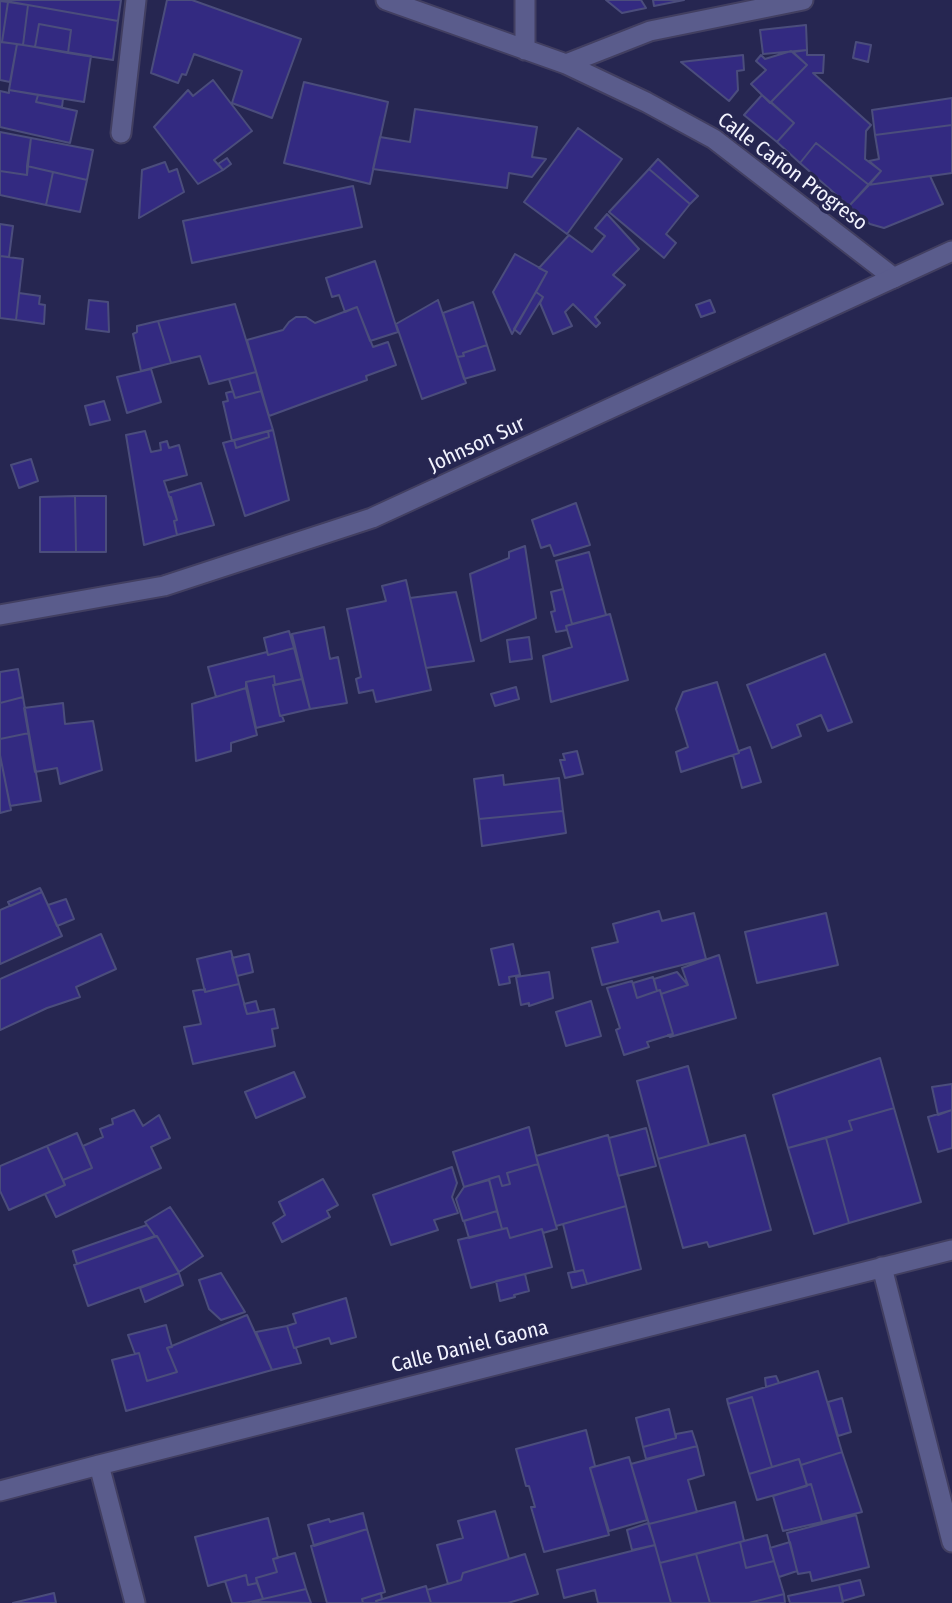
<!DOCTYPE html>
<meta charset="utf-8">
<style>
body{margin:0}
canvas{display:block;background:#262651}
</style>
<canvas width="952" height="1603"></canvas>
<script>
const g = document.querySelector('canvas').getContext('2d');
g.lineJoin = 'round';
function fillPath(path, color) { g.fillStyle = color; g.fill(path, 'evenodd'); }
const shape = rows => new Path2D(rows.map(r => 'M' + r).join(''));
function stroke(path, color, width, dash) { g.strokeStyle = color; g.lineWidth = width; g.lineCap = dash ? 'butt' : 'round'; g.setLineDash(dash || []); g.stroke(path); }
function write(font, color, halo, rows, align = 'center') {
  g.font = font + ' "Fira Sans Condensed",sans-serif'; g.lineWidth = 7; g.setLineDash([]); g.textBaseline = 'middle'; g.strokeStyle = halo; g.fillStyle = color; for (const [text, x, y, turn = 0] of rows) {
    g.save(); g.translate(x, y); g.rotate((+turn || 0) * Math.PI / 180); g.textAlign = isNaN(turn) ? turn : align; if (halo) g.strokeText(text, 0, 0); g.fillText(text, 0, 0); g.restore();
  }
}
const building = shape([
 [0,0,121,0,118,21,0,0],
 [167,0,192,0,301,39,272,118,232,103,242,71,194,54,186,75,182,74,178,83,151,73,167,0],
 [606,0,641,0,646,8,622,13,606,0],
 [653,0,684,0,654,6,653,0],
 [0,1,8,2,2,42,0,42,0,1],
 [8,2,28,5,23,45,2,42,8,2],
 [28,5,118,21,113,60,68,53,71,30,39,24,35,47,23,45,28,5],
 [39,24,71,30,68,53,35,47,39,24],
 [806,25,807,50,763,54,760,30,806,25],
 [0,42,17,44,10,82,0,80,0,42],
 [856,42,871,45,868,62,853,58,856,42],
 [17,44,91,56,84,102,9,90,17,44],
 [807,50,807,55,824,55,823,73,813,73,871,125,866,131,865,159,881,171,869,185,816,143,800,163,777,142,794,123,771,102,807,65,793,52,807,50],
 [791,51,807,65,770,103,751,84,766,70,756,61,761,55,765,59,791,51],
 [743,55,744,70,737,71,738,90,729,101,681,62,743,55],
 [213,80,252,131,214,160,223,170,198,184,154,127,188,90,193,96,213,80],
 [304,82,388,102,370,184,284,163,304,82],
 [9,90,38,95,36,102,77,111,70,143,0,127,0,91,9,93,9,90],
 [38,95,63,99,62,107,36,102,38,95],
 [762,95,794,123,777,142,744,115,762,95],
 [952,98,952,125,875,135,872,110,952,98],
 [415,109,537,127,532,157,546,159,532,177,509,173,507,188,373,169,380,137,410,142,415,109],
 [952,125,952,173,868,185,881,171,869,161,879,159,875,135,952,125],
 [578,128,622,159,567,234,524,202,578,128],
 [0,132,31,138,27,175,0,171,0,132],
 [31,138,93,150,87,180,27,166,31,138],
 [816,143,869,185,849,206,800,163,816,143],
 [227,158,231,164,223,170,218,164,227,158],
 [658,159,698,196,690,204,649,169,658,159],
 [165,162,169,172,177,169,184,192,139,218,142,170,165,162],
 [27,166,53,172,46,205,0,195,0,171,27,175,27,166],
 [649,169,690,204,666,234,676,243,664,258,609,212,649,169],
 [53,172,87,180,80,212,46,205,53,172],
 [930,176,943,204,884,228,870,224,849,206,868,185,930,176],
 [353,186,362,227,192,263,183,221,353,186],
 [607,214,639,249,613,275,625,285,595,317,600,323,596,327,573,304,565,312,572,326,553,334,540,303,543,297,536,292,547,272,539,268,569,235,592,252,605,236,595,228,607,214],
 [0,224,13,226,9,257,0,256,0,224],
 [515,254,547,272,512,334,493,292,515,254],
 [0,256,23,259,16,320,0,318,0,256],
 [375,261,398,332,370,341,357,307,345,312,339,295,332,297,326,278,375,261],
 [536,292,543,297,520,334,514,329,536,292],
 [19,293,40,296,39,304,45,305,44,324,16,320,19,293],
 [89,300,108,302,109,332,86,329,89,300],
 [438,300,466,383,422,399,396,324,438,300],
 [710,300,715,312,701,317,696,305,710,300],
 [473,302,487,345,463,353,464,356,457,357,443,313,473,302],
 [235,304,256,372,209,384,200,356,171,363,158,321,235,304],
 [357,307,373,347,388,342,396,365,366,376,367,380,269,416,247,340,283,330,289,322,296,317,306,317,315,323,357,307],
 [158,321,171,363,141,371,133,334,137,332,137,326,158,321],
 [487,345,495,370,464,379,457,357,464,356,463,353,487,345],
 [151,369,161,402,127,413,117,377,151,369],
 [256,372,261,391,235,398,229,379,256,372],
 [233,391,235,398,261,391,273,430,232,441,223,402,228,401,226,393,233,391],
 [104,401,110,420,90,425,85,406,104,401],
 [273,430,289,500,245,516,223,443,234,440,236,448,269,437,268,431,273,430],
 [145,431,151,452,161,450,160,443,167,441,169,448,179,445,187,475,164,481,177,520,174,521,177,535,144,545,126,435,145,431],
 [268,431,269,437,236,448,234,440,268,431],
 [31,459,38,481,19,488,11,465,31,459],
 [201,483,214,525,177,535,174,521,177,520,171,497,169,497,168,493,201,483],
 [75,496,76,552,40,552,40,497,75,496],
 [75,496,106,496,106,552,76,552,75,496],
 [576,503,590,545,554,556,550,545,541,548,532,520,576,503],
 [525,546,536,618,481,641,470,574,509,558,509,552,525,546],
 [589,552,606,615,572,624,556,561,589,552],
 [406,580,431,690,376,702,373,690,359,693,356,679,361,677,347,609,386,601,382,586,406,580],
 [563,589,572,624,566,626,567,630,556,632,551,612,555,611,551,592,563,589],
 [456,592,474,661,426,668,410,598,456,592],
 [610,614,628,680,551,702,543,656,572,647,566,626,610,614],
 [324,627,330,659,338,657,347,703,310,709,292,634,324,627],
 [289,631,294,648,268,655,264,638,289,631],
 [529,637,532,659,510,662,507,640,529,637],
 [294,648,302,679,275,685,274,676,246,682,246,688,216,697,208,667,267,652,268,655,294,648],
 [825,654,852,722,828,731,821,715,797,725,801,736,772,748,747,685,825,654],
 [18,669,23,697,0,703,0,672,18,669],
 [274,676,275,685,273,685,280,716,282,716,284,721,256,728,246,682,274,676],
 [302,679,310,709,280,716,273,685,302,679],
 [717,682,739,753,681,772,676,752,688,747,676,709,683,692,717,682],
 [516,687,519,699,495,706,491,694,516,687],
 [246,688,257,735,231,743,231,751,196,761,192,704,246,688],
 [23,697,29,733,0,739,0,703,23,697],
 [63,703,65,724,93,721,102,770,60,784,57,768,35,772,24,708,63,703],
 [29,733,41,801,10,806,0,755,0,739,29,733],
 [750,747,761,782,742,788,733,755,739,753,739,751,750,747],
 [577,751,583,774,565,778,560,760,565,760,563,754,577,751],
 [0,755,11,810,0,813,0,755],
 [503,775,504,785,559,778,563,811,479,819,474,779,503,775],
 [563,811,566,833,482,846,479,819,563,811],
 [40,888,42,892,10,906,8,902,40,888],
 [42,892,62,936,0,964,0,910,42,892],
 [66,899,74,919,57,926,48,905,66,899],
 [659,911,662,921,694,913,706,959,602,985,592,948,618,942,613,924,659,911],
 [826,913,838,965,757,983,745,932,826,913],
 [101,934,116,969,76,987,80,997,47,1008,0,1030,0,979,101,934],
 [513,944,520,975,509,977,510,983,499,985,491,949,513,944],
 [231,951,239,984,205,992,197,959,231,951],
 [249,954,253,972,237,976,232,958,249,954],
 [719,955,736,1018,670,1037,668,1035,673,1034,661,994,688,985,682,968,719,955],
 [549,972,553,998,529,1006,529,1003,521,1005,516,977,549,972],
 [677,972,688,985,661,994,660,990,657,991,654,979,677,972],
 [653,977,657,991,637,998,633,983,653,977],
 [632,981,637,998,660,990,673,1034,647,1042,649,1047,624,1055,616,1030,620,1028,607,988,632,981],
 [239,984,247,1014,274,1009,278,1028,272,1029,275,1046,193,1064,184,1027,201,1024,193,991,205,989,205,992,239,984],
 [256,1001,259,1012,247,1014,244,1004,256,1001],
 [591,1001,601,1036,566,1046,556,1012,591,1001],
 [880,1058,894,1108,849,1121,852,1130,788,1148,773,1095,880,1058],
 [688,1066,709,1145,658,1159,637,1081,688,1066],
 [294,1072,305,1097,256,1118,245,1092,294,1072],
 [952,1084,952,1110,938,1115,932,1087,952,1084],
 [894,1108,921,1202,849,1223,826,1138,852,1130,849,1121,894,1108],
 [134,1110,143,1126,159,1115,170,1138,151,1147,161,1168,56,1217,45,1194,65,1185,63,1180,92,1168,83,1146,103,1137,100,1129,113,1124,112,1119,134,1110],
 [952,1110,952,1148,938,1152,928,1117,952,1110],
 [529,1127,538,1164,507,1173,510,1184,502,1186,499,1176,464,1187,453,1152,529,1127],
 [646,1128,656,1166,618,1176,609,1138,646,1128],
 [77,1133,92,1168,63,1180,47,1146,77,1133],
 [608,1135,626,1206,556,1226,536,1156,608,1135],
 [745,1135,771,1230,709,1247,707,1242,683,1248,658,1159,745,1135],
 [826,1138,849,1223,814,1234,788,1148,826,1138],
 [47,1146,65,1185,9,1210,0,1191,0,1166,47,1146],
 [538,1164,557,1229,543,1233,542,1229,510,1238,507,1228,502,1229,489,1179,499,1176,502,1186,510,1184,507,1173,538,1164],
 [452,1167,457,1183,452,1197,458,1213,434,1220,438,1230,391,1245,373,1195,452,1167],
 [323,1179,338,1205,327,1211,330,1217,282,1242,273,1223,285,1215,279,1202,323,1179],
 [489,1180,497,1211,463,1221,456,1199,464,1187,489,1180],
 [626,1206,641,1269,587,1284,583,1270,575,1272,563,1224,626,1206],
 [170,1207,203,1256,179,1272,157,1236,155,1236,145,1222,170,1207],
 [497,1211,502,1229,469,1238,464,1221,497,1211],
 [147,1225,155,1236,77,1264,73,1251,147,1225],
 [507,1228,510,1238,542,1229,552,1267,471,1288,458,1240,507,1228],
 [157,1236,179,1273,88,1306,74,1265,157,1236],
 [583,1270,587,1284,572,1288,568,1273,583,1270],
 [179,1273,183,1285,145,1302,140,1288,179,1273],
 [221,1273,245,1312,221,1320,209,1309,199,1280,221,1273],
 [525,1274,529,1291,514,1295,515,1297,500,1301,496,1281,525,1274],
 [346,1298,356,1337,331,1344,329,1338,294,1348,287,1326,296,1323,293,1314,346,1298],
 [247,1315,272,1370,126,1411,112,1360,139,1353,147,1381,177,1372,167,1348,247,1315],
 [166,1325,172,1347,167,1348,177,1372,147,1381,139,1353,135,1354,128,1335,166,1325],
 [287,1326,294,1348,296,1348,301,1363,272,1370,256,1332,287,1326],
 [818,1371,842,1452,801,1465,799,1459,772,1467,752,1397,728,1404,727,1399,818,1371],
 [776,1376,779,1383,766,1387,765,1378,776,1376],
 [752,1397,772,1467,749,1474,728,1404,752,1397],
 [842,1398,851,1432,838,1436,828,1402,842,1398],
 [669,1409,676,1438,643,1447,636,1418,669,1409],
 [586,1430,595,1466,590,1468,609,1535,544,1552,531,1507,535,1507,529,1486,526,1486,516,1449,586,1430],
 [692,1431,697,1446,646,1459,643,1447,676,1438,676,1434,692,1431],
 [697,1446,704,1475,688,1480,697,1512,649,1524,631,1464,697,1446],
 [842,1452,862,1512,822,1522,811,1484,807,1485,801,1465,842,1452],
 [629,1457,647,1520,609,1531,590,1468,629,1457],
 [799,1459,807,1486,757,1500,749,1474,799,1459],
 [811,1484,822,1522,783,1531,773,1496,811,1484],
 [735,1502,744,1541,660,1563,649,1524,735,1502],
 [495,1511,509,1559,463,1573,461,1580,448,1584,437,1545,463,1538,458,1521,495,1511],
 [363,1513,367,1529,314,1546,308,1525,329,1519,330,1522,363,1513],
 [856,1515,869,1567,812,1581,810,1572,798,1574,787,1533,856,1515],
 [268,1518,278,1558,273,1559,277,1572,256,1578,257,1583,248,1585,246,1575,208,1586,195,1537,268,1518],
 [648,1523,655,1545,632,1550,627,1530,648,1523],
 [367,1529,385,1592,362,1599,363,1603,327,1603,311,1546,367,1529],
 [767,1535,774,1561,746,1568,740,1542,767,1535],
 [740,1542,746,1568,774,1561,784,1594,749,1603,710,1603,696,1554,740,1542],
 [790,1542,797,1571,779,1577,770,1548,790,1542],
 [655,1545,671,1603,598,1603,595,1590,564,1598,557,1570,655,1545],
 [295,1553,306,1589,263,1599,256,1578,277,1572,273,1559,295,1553],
 [525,1554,538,1594,508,1603,431,1603,427,1590,461,1580,463,1573,525,1554],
 [696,1554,710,1603,671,1603,660,1563,696,1554],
 [246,1575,248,1585,257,1583,263,1599,245,1603,232,1603,225,1581,246,1575],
 [860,1580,864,1595,843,1601,839,1585,860,1580],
 [839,1585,843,1603,790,1603,788,1596,839,1585],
 [426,1586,431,1603,377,1603,376,1601,426,1586],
 [306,1589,311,1603,252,1602,263,1599,306,1589],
 [54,1593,56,1603,13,1603,54,1593],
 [381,1593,382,1599,376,1601,377,1603,363,1603,362,1599,381,1593],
 [784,1594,785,1603,749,1603,784,1594]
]);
fillPath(building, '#332a81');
stroke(building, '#4b4d7c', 2);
const service = shape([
 [121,133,136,0]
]);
const minor = shape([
 [386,0,566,64,646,102,714,139,894,278],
 [525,0,525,50],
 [566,64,650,31,803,0],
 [882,1267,952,1542],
 [99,1465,135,1603],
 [0,1491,99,1465,952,1250]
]);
const tertiary = shape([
 [0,615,164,586,372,518,952,251]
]);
stroke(service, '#423f61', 23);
stroke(minor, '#423f61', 23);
stroke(tertiary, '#423f61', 23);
stroke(service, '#5a5c8c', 19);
stroke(minor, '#5a5c8c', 19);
stroke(tertiary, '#5a5c8c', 19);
write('21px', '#f2f3fe', '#262651', [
 ["Calle Cañon Progreso",792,172,37],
 ["Johnson Sur",477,445,-25],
 ["Calle Daniel Gaona",470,1347,-14]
]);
</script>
